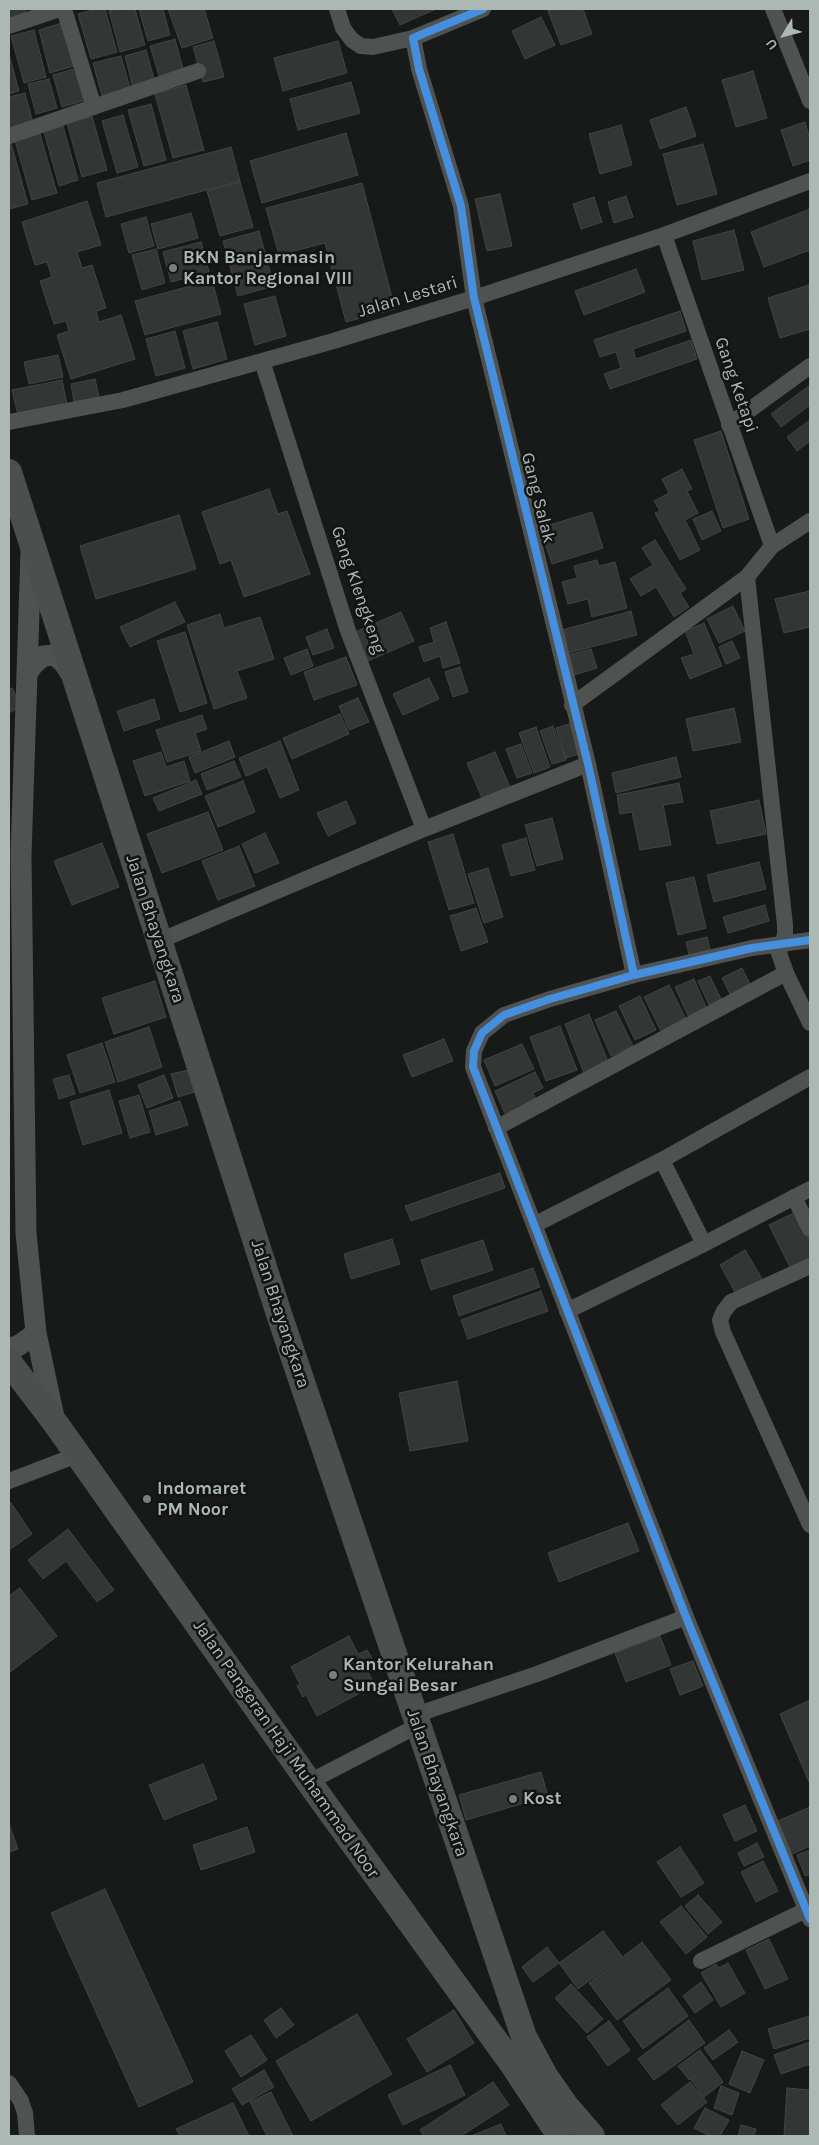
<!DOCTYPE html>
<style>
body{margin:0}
#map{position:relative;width:819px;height:2145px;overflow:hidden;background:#181919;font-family:Karla,sans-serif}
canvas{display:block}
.frame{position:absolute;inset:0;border:10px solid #abb8b4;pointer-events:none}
.north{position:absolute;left:759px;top:10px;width:50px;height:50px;-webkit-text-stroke:4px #131414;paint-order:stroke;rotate:233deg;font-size:14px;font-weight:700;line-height:20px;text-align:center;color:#abb8b4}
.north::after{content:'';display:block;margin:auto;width:18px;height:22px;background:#abb8b4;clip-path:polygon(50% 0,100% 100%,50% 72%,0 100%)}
</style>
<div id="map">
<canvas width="819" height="2145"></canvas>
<div class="frame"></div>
<div class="north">U</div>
</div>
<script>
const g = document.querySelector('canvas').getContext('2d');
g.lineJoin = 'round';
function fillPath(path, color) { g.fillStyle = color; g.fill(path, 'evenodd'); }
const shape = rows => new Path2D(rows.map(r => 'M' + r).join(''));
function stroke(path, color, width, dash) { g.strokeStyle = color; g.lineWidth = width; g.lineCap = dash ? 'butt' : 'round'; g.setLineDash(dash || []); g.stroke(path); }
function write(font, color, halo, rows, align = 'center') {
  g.font = font + ' Karla,sans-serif'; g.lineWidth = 5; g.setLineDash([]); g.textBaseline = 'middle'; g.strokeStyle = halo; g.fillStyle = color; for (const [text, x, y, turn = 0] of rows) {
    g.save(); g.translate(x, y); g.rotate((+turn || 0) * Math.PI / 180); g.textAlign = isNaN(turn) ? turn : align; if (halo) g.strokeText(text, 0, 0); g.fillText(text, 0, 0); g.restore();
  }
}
const building = shape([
 [9,9,25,9,27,14,9,19,9,9],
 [97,9,105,9,117,52,91,59,78,14,97,9],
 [115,9,135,9,145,45,120,52,109,11,115,9],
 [139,9,163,9,170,35,148,41,139,9],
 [168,9,204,9,213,38,182,48,168,9],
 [392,9,436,9,400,25,392,9],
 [555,9,583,9,592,34,561,45,548,11,555,9],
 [541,17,555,45,525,59,512,31,541,17],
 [62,23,74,66,50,73,39,30,62,23],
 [34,30,46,77,24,83,11,36,34,30],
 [175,39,184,72,160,79,150,46,175,39],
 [214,41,224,77,203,82,193,47,214,41],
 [338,41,347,73,283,91,274,58,338,41],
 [146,50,155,82,133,88,125,56,146,50],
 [9,54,19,91,9,94,9,54],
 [121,56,130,88,102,96,93,63,121,56],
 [77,68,86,100,62,107,53,75,77,68],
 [753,71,767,118,736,127,722,80,753,71],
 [49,79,57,108,36,114,28,84,49,79],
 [351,82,360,113,298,130,290,99,351,82],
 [186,85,204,150,173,158,155,94,186,85],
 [25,93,33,123,9,130,9,97,25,93],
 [151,104,166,160,144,166,128,110,151,104],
 [686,107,696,136,660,149,650,120,686,107],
 [123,115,138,167,117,173,102,121,123,115],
 [92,116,107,170,82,177,67,123,92,116],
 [805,122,810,139,810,160,793,166,781,130,805,122],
 [621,125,632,165,600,174,589,134,621,125],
 [63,126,78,180,59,186,44,132,63,126],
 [346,133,358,175,262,203,250,161,346,133],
 [40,134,57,193,32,200,15,141,40,134],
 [11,143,28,204,9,209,9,144,11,143],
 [703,144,717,194,677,205,663,154,703,144],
 [231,147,240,181,106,217,97,183,231,147],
 [240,182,253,227,220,236,207,191,240,182],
 [362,183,395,309,346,322,325,243,279,255,266,208,362,183],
 [500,194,512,246,487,251,475,199,500,194],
 [626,196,633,217,614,223,608,202,626,196],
 [594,197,602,222,581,229,573,204,594,197],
 [87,201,101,245,77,252,82,268,92,265,106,308,96,311,99,322,121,315,135,359,71,379,57,335,69,331,66,321,54,324,40,281,52,277,47,262,35,265,22,222,87,201],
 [810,209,810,250,764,267,751,232,810,209],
 [191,213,198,238,158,249,151,224,191,213],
 [146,217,154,246,129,253,121,224,146,217],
 [734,230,744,270,702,280,693,241,734,230],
 [259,231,274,286,238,296,223,241,259,231],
 [201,242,209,272,171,282,163,252,201,242],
 [156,249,165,283,142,290,132,255,156,249],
 [636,269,645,292,584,315,575,291,636,269],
 [212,280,221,314,145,335,135,301,212,280],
 [809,285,810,329,780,338,768,298,809,285],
 [275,296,286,336,255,345,244,304,275,296],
 [680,311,686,331,633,349,636,359,691,340,697,359,610,389,604,374,621,368,616,352,600,357,594,340,680,311],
 [217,322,227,359,193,369,183,331,217,322],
 [175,331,185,368,156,376,146,339,175,331],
 [58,355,63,377,29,384,24,362,58,355],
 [95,379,99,397,74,402,71,384,95,379],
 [62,380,67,404,18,415,12,390,62,380],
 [810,385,810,405,781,427,771,414,810,385],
 [810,420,810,441,797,451,787,437,810,420],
 [721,431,749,519,723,528,694,440,721,431],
 [682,469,692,489,687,491,698,513,685,520,700,550,680,560,655,513,660,511,654,501,669,493,662,479,682,469],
 [269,489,278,514,287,511,310,574,244,597,231,560,220,564,202,512,269,489],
 [712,511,721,531,702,540,693,519,712,511],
 [592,512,603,548,552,564,540,528,592,512],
 [179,515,196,569,96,599,80,546,179,515],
 [655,540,686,589,680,593,689,607,674,617,656,587,641,596,630,579,653,565,642,548,655,540],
 [597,560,599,566,615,562,627,608,592,617,588,599,568,604,562,582,577,578,574,566,597,560],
 [810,591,810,627,784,633,775,599,810,591],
 [175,602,185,622,130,647,120,627,175,602],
 [733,606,745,631,719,643,707,619,733,606],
 [631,611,637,635,568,653,562,630,631,611],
 [401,612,414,641,368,661,355,632,401,612],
 [220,614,224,628,260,617,274,659,237,671,247,698,214,709,187,625,220,614],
 [446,622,460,663,443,668,440,656,424,662,419,647,434,642,430,628,446,622],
 [704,623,722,666,690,679,681,658,694,654,685,631,704,623],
 [327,629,334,648,313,655,306,637,327,629],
 [185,632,207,703,180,712,157,641,185,632],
 [732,641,740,658,726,664,719,647,732,641],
 [307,649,313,666,291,675,284,658,307,649],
 [591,649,597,668,574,675,568,655,591,649],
 [346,657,357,685,314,700,304,672,346,657],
 [460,667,468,692,453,697,445,672,460,667],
 [429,678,439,699,403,715,393,694,429,678],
 [12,688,22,706,9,713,9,690,12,688],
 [358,698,369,722,349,730,339,706,358,698],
 [154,699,160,719,124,731,117,711,154,699],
 [734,708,741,742,693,751,686,719,734,708],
 [340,714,349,734,292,759,283,738,340,714],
 [202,715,207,729,195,733,201,751,167,762,156,730,202,715],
 [572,723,582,753,566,758,556,728,572,723],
 [553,726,566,760,552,764,540,731,553,726],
 [536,727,550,767,534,773,519,733,536,727],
 [229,741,235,757,195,773,189,757,229,741],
 [280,741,299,790,280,798,267,767,246,776,239,758,280,741],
 [521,744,532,773,517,778,506,749,521,744],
 [161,752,166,767,184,761,190,781,145,796,133,761,161,752],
 [495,752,510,787,482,798,467,763,495,752],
 [676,757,681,777,616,793,612,773,676,757],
 [234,761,241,777,207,790,201,774,234,761],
 [196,780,202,794,159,811,153,798,196,780],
 [243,781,255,812,218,827,205,796,243,781],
 [679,783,683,802,663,805,671,845,640,850,632,812,620,814,617,795,679,783],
 [759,800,766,834,717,844,710,811,759,800],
 [346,801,356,823,328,836,317,813,346,801],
 [208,812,223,850,162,873,147,834,208,812],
 [552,818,563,859,537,866,525,825,552,818],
 [265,833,279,863,255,873,242,844,265,833],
 [453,834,474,903,449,910,428,842,453,834],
 [526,838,535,870,511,876,502,845,526,838],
 [102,843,119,887,72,905,54,861,102,843],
 [239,846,255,886,218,900,202,861,239,846],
 [759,862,766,889,714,902,707,875,759,862],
 [488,868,503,917,484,923,468,874,488,868],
 [694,877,706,928,678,935,666,883,694,877],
 [765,905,769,921,728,933,723,917,765,905],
 [476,908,488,942,461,951,450,916,476,908],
 [707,937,711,953,690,959,686,942,707,937],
 [742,968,752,988,732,998,722,978,742,968],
 [710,976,721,999,709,1005,698,981,710,976],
 [694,979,706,1007,688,1016,675,987,694,979],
 [155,981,166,1017,114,1034,102,998,155,981],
 [669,985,686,1019,661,1031,644,997,669,985],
 [640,996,656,1030,635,1040,619,1006,640,996],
 [616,1011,633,1046,611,1056,595,1020,616,1011],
 [589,1014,609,1064,584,1073,565,1024,589,1014],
 [560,1026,577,1070,546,1081,530,1037,560,1026],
 [149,1027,162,1067,118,1082,105,1042,149,1027],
 [444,1039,453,1061,412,1077,403,1055,444,1039],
 [102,1043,115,1082,80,1093,67,1055,102,1043],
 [522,1044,534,1069,495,1086,484,1060,522,1044],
 [188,1070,195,1092,178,1097,171,1074,188,1070],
 [535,1072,543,1088,533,1093,538,1104,507,1118,495,1091,535,1072],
 [69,1075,75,1094,59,1099,53,1079,69,1075],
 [164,1075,173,1098,147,1108,138,1085,164,1075],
 [109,1090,122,1133,83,1145,70,1102,109,1090],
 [139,1095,150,1132,130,1138,119,1101,139,1095],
 [180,1101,188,1125,156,1135,149,1111,180,1101],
 [500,1173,505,1188,411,1221,405,1206,500,1173],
 [796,1212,810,1241,810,1260,791,1269,769,1225,796,1212],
 [392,1239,400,1264,351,1279,344,1254,392,1239],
 [483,1240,493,1270,431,1290,421,1260,483,1240],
 [745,1250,764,1282,738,1297,720,1265,745,1250],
 [533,1268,540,1287,459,1316,453,1296,533,1268],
 [541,1291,548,1311,468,1339,461,1320,541,1291],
 [457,1381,468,1441,410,1451,399,1393,457,1381],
 [11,1503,32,1534,9,1550,9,1505,11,1503],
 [628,1523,639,1551,559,1582,548,1553,628,1523],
 [68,1529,114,1590,97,1602,66,1561,43,1579,28,1560,68,1529],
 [20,1588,57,1636,9,1673,9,1596,20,1588],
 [349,1636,358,1654,367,1650,373,1660,364,1665,375,1685,317,1716,306,1695,303,1697,297,1686,300,1684,291,1667,349,1636],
 [660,1636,671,1665,626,1682,615,1653,660,1636],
 [693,1661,703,1686,680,1695,670,1669,693,1661],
 [810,1700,810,1784,780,1714,810,1700],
 [203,1764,217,1799,164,1820,149,1785,203,1764],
 [541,1772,548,1796,466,1820,459,1795,541,1772],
 [745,1805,757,1831,735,1841,723,1815,745,1805],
 [810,1807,810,1846,788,1856,773,1823,810,1807],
 [9,1824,18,1849,9,1852,9,1824],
 [247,1827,255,1852,201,1870,193,1845,247,1827],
 [757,1843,764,1857,744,1866,738,1853,757,1843],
 [680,1847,704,1883,681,1897,657,1862,680,1847],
 [810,1850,810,1874,805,1876,797,1855,810,1850],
 [763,1861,778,1891,756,1902,741,1872,763,1861],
 [105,1889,193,2082,139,2107,51,1913,105,1889],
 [698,1895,722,1922,708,1934,685,1906,698,1895],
 [681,1906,707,1937,686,1954,660,1922,681,1906],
 [603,1931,622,1956,578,1989,559,1963,603,1931],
 [769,1939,788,1979,765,1989,746,1950,769,1939],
 [642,1942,671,1980,617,2020,589,1983,642,1942],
 [547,1947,559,1963,533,1982,522,1967,547,1947],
 [728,1963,745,1993,721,2007,701,1973,716,1964,719,1968,728,1963],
 [701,1982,713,2000,695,2013,683,1996,701,1982],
 [571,1984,603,2019,587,2033,555,1998,571,1984],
 [668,1988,688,2016,643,2049,623,2021,668,1988],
 [281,2008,294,2025,276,2038,264,2020,281,2008],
 [454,2010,474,2043,427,2072,407,2039,454,2010],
 [357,2014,392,2074,311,2121,276,2061,357,2014],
 [810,2016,810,2038,774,2049,768,2029,810,2016],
 [689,2020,705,2043,654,2080,638,2059,689,2020],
 [609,2021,630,2050,608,2066,587,2037,609,2021],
 [729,2030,738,2042,713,2060,704,2048,729,2030],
 [251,2035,267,2060,241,2077,225,2051,251,2035],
 [810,2042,810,2064,781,2074,774,2055,810,2042],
 [700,2050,710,2064,689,2080,678,2066,700,2050],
 [742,2051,764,2060,750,2093,729,2084,742,2051],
 [450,2065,465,2095,403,2125,388,2095,450,2065],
 [711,2065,723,2082,704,2097,691,2080,711,2065],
 [264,2070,274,2087,242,2105,232,2089,264,2070],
 [493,2082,509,2105,461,2136,424,2136,420,2130,493,2082],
 [690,2082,707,2102,678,2125,661,2105,690,2082],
 [721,2086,739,2093,732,2115,714,2108,721,2086],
 [787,2088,810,2090,810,2136,784,2136,787,2088],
 [271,2092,293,2136,267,2136,250,2102,271,2092],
 [233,2103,249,2136,180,2136,176,2129,233,2103],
 [705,2108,729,2120,720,2136,710,2136,694,2128,705,2108],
 [501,2124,506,2136,471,2136,501,2124],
 [741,2125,756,2129,754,2136,738,2136,741,2125]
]);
fillPath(building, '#343636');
stroke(building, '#414544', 1);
stroke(shape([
 [64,9,94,107],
 [337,9,343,28,352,40,361,46,373,47,413,38],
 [483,9,413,38,419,69,461,206,474,298,588,764,634,975],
 [773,9,810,101],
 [9,26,60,9],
 [9,136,198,71],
 [664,235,772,546],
 [262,361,348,631,424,829],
 [9,422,123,400,330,342,474,298,664,235,810,181],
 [729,425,810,366],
 [747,577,785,925,785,935,779,953,786,973,810,1023],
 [572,705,747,577,772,546,810,521],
 [810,940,752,948,634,975,550,999,504,1015,482,1033,474,1051,473,1067,686,1617,810,1919],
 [159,941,424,829,588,764],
 [496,1128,786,973],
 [662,1160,704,1244],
 [794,1197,810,1229],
 [534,1225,662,1160,810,1077],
 [810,1266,731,1302,724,1311,720,1320,723,1332,810,1525],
 [567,1311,704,1244,810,1189],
 [9,1481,77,1455],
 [415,1715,537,1674,686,1617],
 [309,1782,417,1726],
 [701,1961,806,1910],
 [9,2083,21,2101,25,2113,27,2136]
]), '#4e5251', 16);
stroke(shape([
 [31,552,21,855,26,1233,36,1333,55,1422],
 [27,674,33,665,43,656,55,655,63,662,73,677],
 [9,1348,18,1346,36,1333]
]), '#4e5251', 21);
stroke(shape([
 [9,472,279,1314,524,2037,545,2076,566,2106,592,2136],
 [9,1362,56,1424,309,1782,513,2065,560,2136]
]), '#4b4f4d', 26);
stroke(shape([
 [483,9,413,38,419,69,461,206,474,298,588,764,634,975],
 [810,940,752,948,634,975,550,999,504,1015,482,1033,474,1051,473,1067,686,1617,810,1919]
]), '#468fdf', 8);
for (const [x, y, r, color] of [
 [173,268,5,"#78807e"],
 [147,1499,5,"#78807e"],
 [333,1675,5,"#78807e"],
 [513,1799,5,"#78807e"]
]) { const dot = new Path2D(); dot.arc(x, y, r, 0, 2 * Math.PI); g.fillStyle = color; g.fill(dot); stroke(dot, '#131414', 2); }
write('bold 18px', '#abb8b4', '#131414', [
 ["BKN Banjarmasin",183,258],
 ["Kantor Regional VIII",183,279],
 ["Indomaret",157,1489],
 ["PM Noor",157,1510],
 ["Kantor Kelurahan",343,1665],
 ["Sungai Besar",343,1686],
 ["Kost",523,1799]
], 'left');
write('18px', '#abb8b4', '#131414', [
 ["Jalan Lestari",408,297,-17],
 ["Gang Ketapi",736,385,71],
 ["Gang Salak",538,498,76],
 ["Gang Klengkeng",358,590,71],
 ["Jalan Bhayangkara",155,929,72],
 ["Jalan Bhayangkara",280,1314,72],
 ["Jalan Pangeran Haji Muhammad Noor",286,1749,55],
 ["Jalan Bhayangkara",437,1783,71]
]);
</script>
